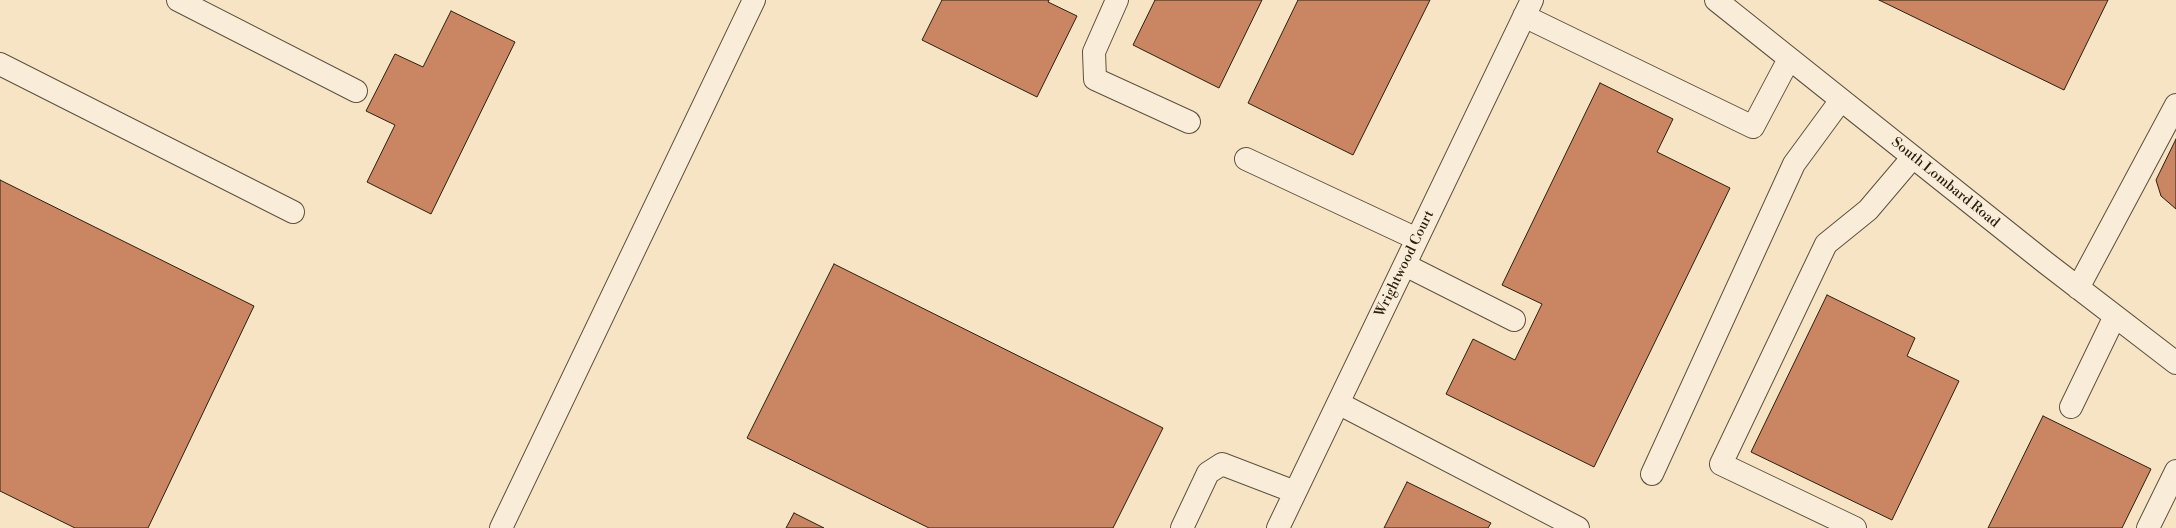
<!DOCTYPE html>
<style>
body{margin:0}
canvas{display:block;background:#f6e4c5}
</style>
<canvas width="2176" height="528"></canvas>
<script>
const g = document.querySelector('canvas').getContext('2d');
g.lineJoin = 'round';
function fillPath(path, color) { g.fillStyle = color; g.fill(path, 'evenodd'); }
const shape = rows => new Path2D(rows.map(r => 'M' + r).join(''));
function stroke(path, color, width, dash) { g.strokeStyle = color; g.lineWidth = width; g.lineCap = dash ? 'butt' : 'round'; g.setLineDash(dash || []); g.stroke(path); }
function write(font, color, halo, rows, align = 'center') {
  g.font = font + ' "Libre Bodoni",serif'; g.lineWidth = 4; g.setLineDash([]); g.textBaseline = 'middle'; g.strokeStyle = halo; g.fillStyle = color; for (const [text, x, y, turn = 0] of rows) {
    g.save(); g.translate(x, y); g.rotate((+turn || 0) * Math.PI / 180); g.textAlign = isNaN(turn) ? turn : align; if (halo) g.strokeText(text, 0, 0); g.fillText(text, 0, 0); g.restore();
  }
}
const building = shape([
 [942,0,1049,0,1048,2,1077,16,1037,97,922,40,942,0],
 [1155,0,1262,0,1219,88,1133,45,1155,0],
 [1298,0,1430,0,1353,155,1248,103,1298,0],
 [1879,0,2108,0,2064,90,1879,0],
 [451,11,515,42,431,214,367,182,395,125,366,111,395,54,423,67,451,11],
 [1600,83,1673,119,1657,152,1730,188,1594,467,1446,394,1473,339,1515,360,1542,304,1502,285,1600,83],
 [2176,139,2176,209,2161,196,2156,180,2176,139],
 [0,180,254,306,148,528,75,528,0,491,0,180],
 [834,264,1163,428,1113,528,929,528,747,438,834,264],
 [1827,295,1915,338,1907,356,1959,381,1892,520,1751,452,1827,295],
 [2043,416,2151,469,2122,528,1988,528,2043,416],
 [1407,482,1491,523,1488,528,1384,528,1407,482],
 [794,513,824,528,786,528,794,513]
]);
fillPath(building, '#ca8662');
stroke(building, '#2c2010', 1);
const minor = shape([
 [178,0,356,91],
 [1117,0,1094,52,1095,79,1189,122],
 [1716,0,2046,263,2176,363],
 [1524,16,1753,127,1789,59],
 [0,64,293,212],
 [1246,159,1417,239],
 [1405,265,1514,320],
 [2078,288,2176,105],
 [1338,403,1578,528],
 [2071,407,2115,316],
 [1652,474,1794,164,1841,100],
 [501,528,754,0],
 [1182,528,1208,473,1222,464,1295,492],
 [1278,528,1532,0],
 [1855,528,1721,464,1826,244,1868,210,1913,157],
 [2148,528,2176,471]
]);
stroke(minor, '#5e513d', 24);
stroke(minor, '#f9edd9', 22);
write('14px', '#2c2010', '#f9edd9', [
 ["South Lombard Road",1945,183,39],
 ["Wrightwood Court",1405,264,-64]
]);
</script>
